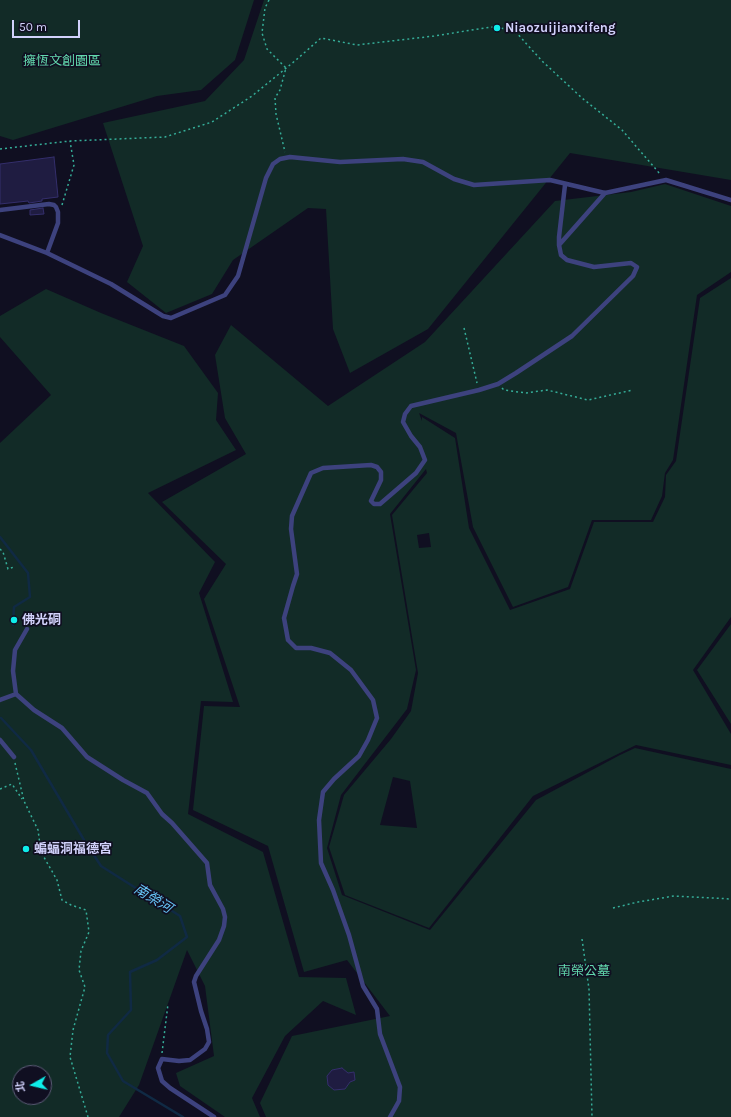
<!DOCTYPE html>
<meta charset="utf-8">
<style>
body{margin:0}
#map{position:relative;width:731px;height:1117px;overflow:hidden;background:#100f21;font-family:Karla,"Noto Sans TC",sans-serif}
canvas{display:block}
.north{position:absolute;left:12px;top:1065px;width:40px;height:40px;box-sizing:border-box;background:#100f21;border:1px solid #5e5d79;border-radius:50%;rotate:262deg;font-size:11px;font-weight:700;line-height:16px;text-align:center;color:#d2d2fc}
.north::after{content:'';display:block;margin:auto;width:14px;height:18px;background:#0eede9;clip-path:polygon(50% 0,100% 100%,50% 72%,0 100%)}
.scale{position:absolute;left:12px;top:20px;width:68px;height:18px;box-sizing:border-box;border:2px solid #d2d2fc;border-top:0;padding-left:5px;font-size:12px;line-height:14px;white-space:nowrap;color:#d2d2fc;-webkit-text-stroke:3px #100f21;paint-order:stroke}
</style>
<div id="map">
<canvas width="731" height="1117"></canvas>
<div class="north">北</div>
<div class="scale">50 m</div>
</div>
<script>
const g = document.querySelector('canvas').getContext('2d');
g.lineJoin = 'round';
function fillPath(path, color) { g.fillStyle = color; g.fill(path, 'evenodd'); }
const shape = rows => new Path2D(rows.map(r => 'M' + r).join(''));
function stroke(path, color, width, dash) { g.strokeStyle = color; g.lineWidth = width; g.lineCap = dash ? 'butt' : 'round'; g.setLineDash(dash || []); g.stroke(path); }
function write(font, color, halo, rows, align = 'center') {
  g.font = font + ' Karla,"Noto Sans TC",sans-serif'; g.lineWidth = 3.5; g.setLineDash([]); g.textBaseline = 'middle'; g.strokeStyle = halo; g.fillStyle = color; for (const [text, x, y, turn = 0] of rows) {
    g.save(); g.translate(x, y); g.rotate((+turn || 0) * Math.PI / 180); g.textAlign = isNaN(turn) ? turn : align; if (halo) g.strokeText(text, 0, 0); g.fillText(text, 0, 0); g.restore();
  }
}
fillPath(shape([
 [0,0,254,0,235,60,201,90,157,96,13,140,0,136],
 [264,0,731,0,731,180,570,153,428,329,350,373,333,329,326,209,308,208,233,260,212,294,166,313,127,282,143,246,103,123,205,101,244,60],
 [665,184,731,206,731,272,697,295,673,460,665,473,662,496,651,520,592,520,568,587,513,607,473,527,456,433,419,413,422,421,422,417,455,438,469,528,510,610,570,589,594,522,653,522,665,497,666,475,676,461,700,298,731,278,731,617,693,670,731,734,731,765,636,745,533,796,429,928,345,895,329,847,344,795,391,739,411,711,418,673,392,515,427,473,426,469,390,514,416,670,407,709,341,795,327,848,342,895,430,930,536,800,620,755,635,748,731,769,731,1117,266,1117,260,1103,292,1036,390,1016,347,960,304,972,268,846,193,810,204,706,240,707,204,599,226,564,162,502,246,454,225,418,215,355,231,325,328,406,425,342,555,201,631,192],
 [429,533,431,547,419,548,417,535],
 [393,777,410,781,417,828,380,825],
 [46,289,101,313,184,346,218,393,216,420,236,450,148,493,215,562,199,593,233,702,201,701,188,814,263,852,299,977,346,978,356,1015,323,1001,285,1036,252,1098,260,1117,225,1117,180,1086,176,1073,214,1056,205,986,187,950,139,1085,119,1117,0,1117,0,443,51,395,0,337,0,316],
 [20,1073,44,1073,44,1097,20,1097],
 [731,624,731,724,697,670]
]), '#122b27');
stroke(shape([
 [0,537,28,573,30,597,14,607,13,625],
 [1,718,31,750,84,840,101,866,180,916,187,937,157,960,130,972,131,1010,108,1035,107,1053,123,1081,183,1117]
]), '#102a44', 2.5);
const building = shape([
 [54,157,58,197,42,199,42,201,29,203,28,201,0,204,0,164,54,157],
 [43,208,44,214,30,215,30,210,43,208],
 [342,1068,348,1073,354,1072,355,1080,350,1082,345,1089,334,1090,328,1085,327,1076,332,1070,342,1068]
]);
fillPath(building, '#1f1c41');
stroke(building, '#342f6c', 1);
stroke(shape([
 [269,0,265,8,262,33,267,49,286,68,280,90,275,98,276,114,285,152],
 [0,149,70,141,165,137,212,122,252,96,296,60,321,38,357,45,434,36,491,27,514,30,542,61,582,98,622,130,660,174],
 [62,205,74,165,70,141],
 [464,328,477,383],
 [502,388,504,390,526,393,547,390,588,400,633,390],
 [0,549,3,552,8,569,14,567],
 [15,763,24,801,38,830,41,852,57,880,62,900,71,905,86,910,89,932,81,951,79,970,85,987,73,1030,70,1057,88,1117],
 [0,789,12,784,22,799],
 [613,908,638,902,674,896,731,899],
 [582,939,589,989,592,1117],
 [162,1053,168,1004]
]), '#35ad98', 1.5, [2, 3]);
stroke(shape([
 [0,210,49,204,54,205,56,207,58,212,58,223,47,253],
 [0,235,47,253,111,284,163,316,171,318,225,295,238,276,266,178,273,164,280,159,290,157,340,162,403,159,423,162,454,179,474,185,550,180,605,193,666,180,731,200],
 [559,245,559,237,565,185],
 [16,694,34,710,62,728,87,757,123,780,147,793,162,814,172,823,207,863,210,885,223,909,225,917,224,926,219,940,196,976,194,982,201,1011,207,1029,209,1042,205,1049,190,1060,179,1061,162,1059,158,1068,162,1081,170,1088,214,1117],
 [16,694,13,671,15,650,27,629],
 [0,700,16,694],
 [0,740,14,757],
 [390,1117,399,1101,400,1087,380,1034,377,1009,363,986,349,935,333,890,321,863,319,820,323,792,334,779,359,756,368,740,377,718,373,700,351,670,330,653,311,648,296,648,288,640,284,618,293,586,297,574,291,529,292,516,311,473,323,468,371,465,377,467,381,472,381,480,371,501,374,504,380,504,416,473,425,460,420,447,411,436,403,422,405,414,411,406,479,390,498,384,516,373,572,336,633,276,637,267,631,263,594,267,567,260,561,255,559,245,605,193]
]), '#3d427e', 4.5);
for (const [x, y, r, color] of [
 [497,28,4,"#0eede9"],
 [14,620,4,"#0eede9"],
 [26,849,4,"#0eede9"]
]) { const dot = new Path2D(); dot.arc(x, y, r, 0, 2 * Math.PI); g.fillStyle = color; g.fill(dot); stroke(dot, '#100f21', 1.5); }
write('bold 13px', '#d2d2fc', '#100f21', [
 ["Niaozuijianxifeng",505,28],
 ["佛光硐",22,620],
 ["蝙蝠洞福德宮",34,849]
], 'left');
write('13px', '#62d8ad', '#100f21', [
 ["擁恆文創園區",62,61],
 ["南榮公墓",584,971]
]);
write('italic 14px', '#66c4f6', '#100f21', [
 ["南榮河",153,899,32]
]);
</script>
